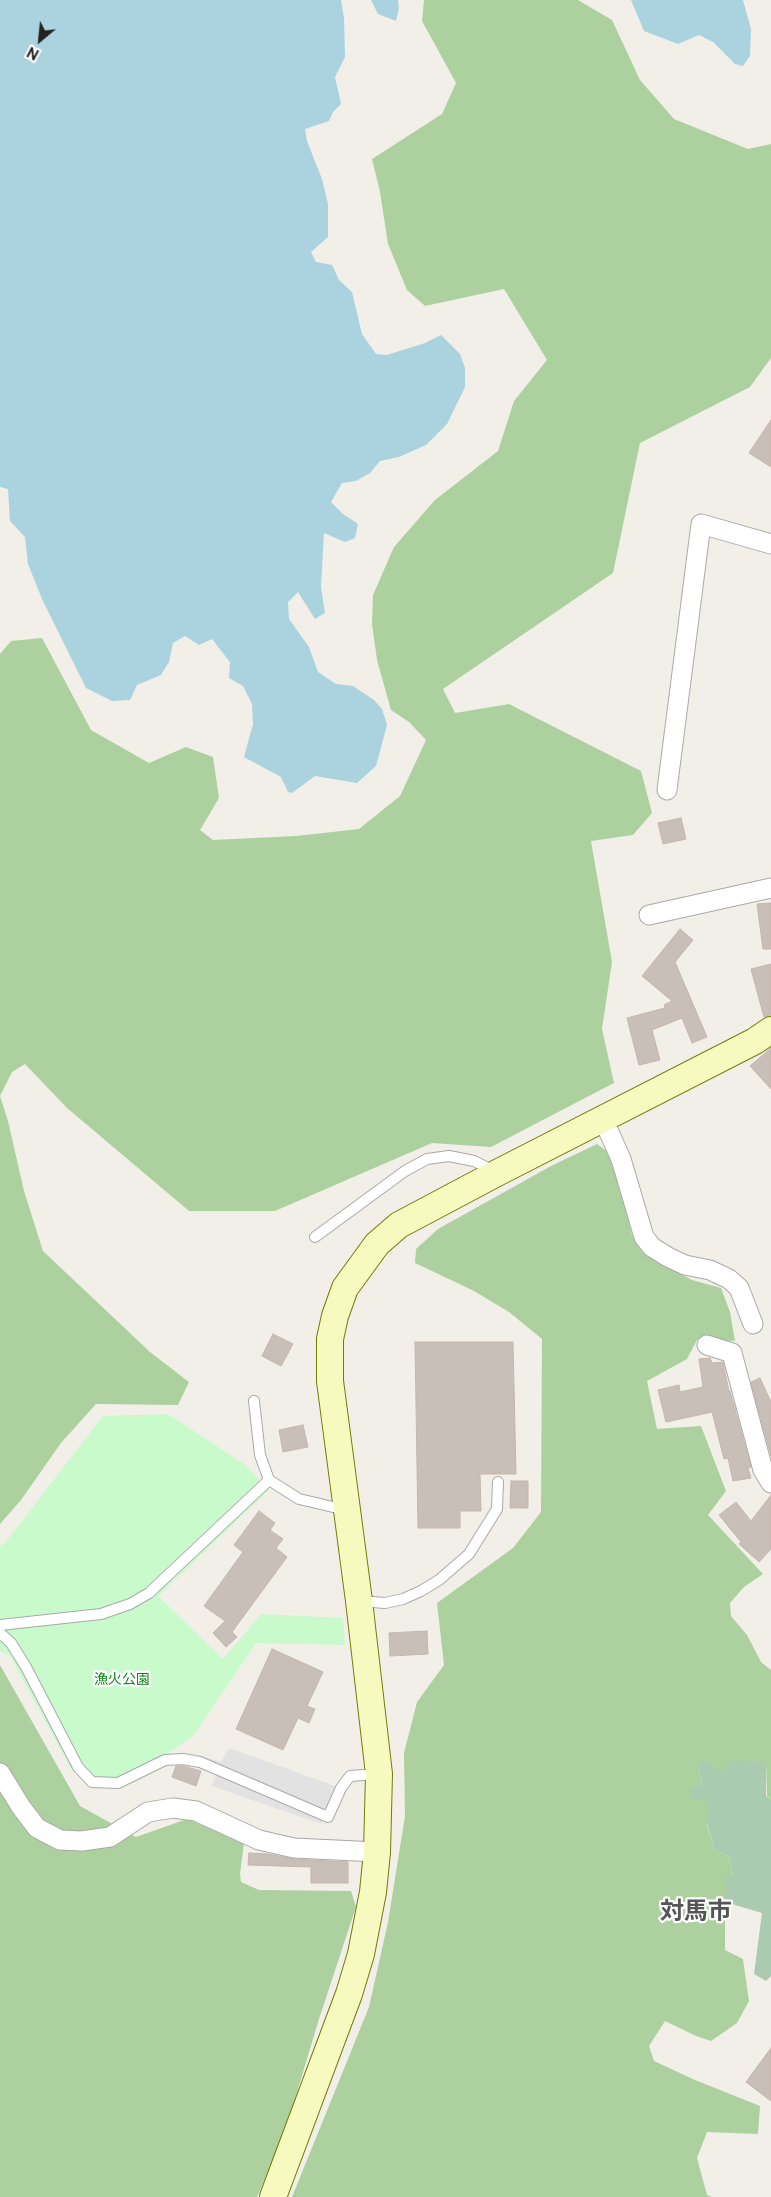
<!DOCTYPE html>
<meta charset="utf-8">
<style>
body{margin:0}
#map{position:relative;width:771px;height:2197px;overflow:hidden;background:#f2efe9;font-family:"Public Sans",sans-serif}
canvas{display:block}
.north{position:absolute;left:15px;top:15px;width:50px;height:50px;-webkit-text-stroke:4px #fff;paint-order:stroke;rotate:208deg;font-size:14px;font-weight:700;line-height:20px;text-align:center;color:#222}
.north::after{content:'';display:block;margin:auto;width:18px;height:22px;background:#222;clip-path:polygon(50% 0,100% 100%,50% 72%,0 100%)}
</style>
<div id="map">
<canvas width="771" height="2197"></canvas>
<div class="north">N</div>
</div>
<script>
const g = document.querySelector('canvas').getContext('2d');
g.lineJoin = 'round';
function fillPath(path, color) { g.fillStyle = color; g.fill(path, 'evenodd'); }
const shape = rows => new Path2D(rows.map(r => 'M' + r).join(''));
function stroke(path, color, width, dash) { g.strokeStyle = color; g.lineWidth = width; g.lineCap = dash ? 'butt' : 'round'; g.setLineDash(dash || []); g.stroke(path); }
function write(font, color, halo, rows, align = 'center') {
  g.font = font + ' "Public Sans","Noto Sans JP",sans-serif'; g.lineWidth = 4.5; g.setLineDash([]); g.textBaseline = 'middle'; g.strokeStyle = halo; g.fillStyle = color; for (const [text, x, y, turn = 0] of rows) {
    g.save(); g.translate(x, y); g.rotate((+turn || 0) * Math.PI / 180); g.textAlign = isNaN(turn) ? turn : align; if (halo) g.strokeText(text, 0, 0); g.fillText(text, 0, 0); g.restore();
  }
}
fillPath(shape([
 [424,0,578,0,612,20,640,80,674,119,748,149,771,144,771,358,750,387,640,443,613,573,443,689,455,713,509,704,641,771,652,813,633,835,591,841,612,962,602,1029,614,1083,491,1147,432,1143,275,1211,189,1211,67,1108,25,1064,12,1072,0,1096,8,1121,24,1191,43,1251,150,1352,189,1382,178,1405,96,1404,61,1443,21,1500,0,1524,0,654,11,641,42,638,91,730,149,763,186,747,213,757,219,798,200,830,213,840,296,836,359,829,400,796,426,740,409,722,391,710,377,660,372,624,373,595,394,547,435,500,498,451,514,401,547,360,504,289,425,306,407,290,388,244,380,192,372,159,442,114,456,83,422,21],
 [597,1144,608,1152,621,1189,632,1235,642,1248,666,1266,692,1280,721,1288,730,1312,735,1341,697,1340,687,1359,647,1381,657,1429,701,1426,726,1491,708,1515,763,1574,744,1587,730,1603,731,1616,747,1635,761,1662,771,1670,771,1800,767,1795,766,1763,721,1771,698,1768,702,1783,690,1787,711,1801,707,1825,715,1851,729,1856,732,1876,725,1877,725,1950,743,1959,749,2001,737,2023,711,2041,696,2036,665,2021,649,2046,654,2061,695,2080,760,2106,758,2134,707,2132,697,2158,707,2195,712,2197,292,2197,369,2007,388,1922,405,1816,404,1753,417,1702,444,1665,437,1603,513,1548,541,1512,542,1339,509,1312,474,1291,415,1263,416,1249,438,1229,551,1166],
 [0,1665,80,1806,136,1837,187,1819,244,1843,240,1874,241,1882,259,1890,351,1891,356,1907,319,2019,285,2132,257,2197,0,2197]
]), '#add19e');
fillPath(shape([
 [702,1760,721,1771,732,1760,766,1763,766,1795,771,1800,771,1976,766,1981,754,1974,762,1913,725,1902,725,1876,732,1875,729,1856,715,1851,706,1820,711,1801,692,1799,690,1787,702,1783,698,1768]
]), '#aacbaf');
fillPath(shape([
 [168,1414,244,1464,269,1490,158,1596,223,1659,261,1614,343,1618,345,1645,256,1643,194,1735,150,1766,121,1778,99,1781,72,1771,10,1656,0,1651,0,1546,5,1543,103,1416]
]), '#c8facc');
fillPath(shape([
 [229,1748,338,1787,321,1824,212,1786,217,1772,197,1766,202,1756,221,1762]
]), '#e2e2e2');
fillPath(shape([
 [0,0,341,0,344,18,345,57,335,77,341,104,333,112,329,121,305,129,307,141,322,179,328,204,328,237,311,252,316,262,332,265,339,280,352,292,362,334,376,354,387,355,425,343,441,335,460,354,465,368,465,387,447,424,426,445,399,457,380,461,370,473,356,481,342,483,331,502,343,514,358,524,355,538,345,542,324,533,321,587,325,613,315,619,298,592,288,602,289,619,309,647,318,672,336,684,353,686,374,700,382,709,387,725,376,766,357,783,315,776,292,793,288,792,281,777,244,757,253,724,252,704,243,686,229,678,230,662,212,639,199,645,185,636,173,643,169,662,161,675,137,685,130,700,112,701,86,688,42,599,28,564,25,537,10,521,8,489,0,487],
 [371,0,398,0,399,8,396,21,378,14],
 [631,0,743,0,751,29,750,56,743,66,735,64,713,42,699,35,678,44,644,31]
]), '#aad3df');
const building = shape([
 [771,420,771,467,749,453,771,420],
 [681,818,686,839,663,844,658,823,681,818],
 [771,903,771,949,763,949,757,904,771,903],
 [680,929,693,940,675,962,707,1037,692,1043,682,1018,652,1030,660,1060,639,1065,627,1018,665,1008,664,1005,672,1001,642,976,680,929],
 [771,964,771,1015,764,1017,751,969,771,964],
 [771,1048,771,1089,750,1066,771,1048],
 [273,1334,293,1344,281,1366,262,1356,273,1334],
 [415,1342,513,1342,516,1474,480,1474,481,1511,460,1511,460,1528,418,1528,415,1342],
 [710,1358,712,1363,723,1362,729,1391,730,1391,751,1467,748,1468,751,1478,733,1481,728,1458,724,1459,712,1412,666,1422,658,1390,679,1385,680,1392,703,1387,699,1359,710,1358],
 [760,1378,771,1402,771,1456,751,1382,760,1378],
 [303,1425,308,1447,283,1452,279,1430,303,1425],
 [511,1481,528,1481,528,1508,510,1508,511,1481],
 [771,1495,771,1549,759,1562,739,1544,741,1542,719,1515,736,1502,751,1521,771,1495],
 [259,1511,275,1523,270,1530,283,1539,276,1548,287,1557,232,1632,237,1637,226,1647,213,1633,225,1621,204,1606,243,1552,234,1545,259,1511],
 [427,1631,428,1654,390,1656,389,1633,427,1631],
 [272,1649,323,1672,307,1706,315,1709,309,1723,298,1718,283,1750,236,1729,272,1649],
 [176,1766,183,1766,201,1771,196,1786,172,1777,176,1766],
 [249,1853,268,1854,293,1859,348,1862,348,1883,311,1883,311,1867,248,1865,249,1853],
 [771,2048,771,2101,746,2082,771,2048]
]);
fillPath(building, '#c7bfb8');
stroke(building, '#c4b6ab', 1);
const lane = shape([
 [315,1237,405,1171,427,1159,449,1156,474,1161,494,1171],
 [254,1401,260,1455,269,1480,299,1499,346,1510],
 [360,1601,385,1603,403,1599,421,1591,439,1580,469,1554,497,1509,498,1482],
 [0,1625,101,1614,130,1604,149,1593,269,1480],
 [0,1633,11,1643,26,1667,78,1767,92,1782,118,1783,165,1760,183,1759,200,1762,328,1817,341,1788,350,1776,378,1774]
]);
const street = shape([
 [667,790,701,524,771,544],
 [649,915,771,888],
 [603,1119,621,1159,644,1237,652,1247,668,1257,685,1265,710,1270,729,1279,739,1288,753,1324],
 [707,1345,732,1353,763,1470,771,1483],
 [0,1773,21,1807,37,1828,60,1840,82,1841,110,1837,148,1812,173,1808,196,1811,259,1840,294,1848,377,1852]
]);
const secondary = shape([
 [273,2197,349,1994,361,1954,373,1892,377,1852,379,1774,359,1601,330,1381,330,1339,335,1316,345,1288,377,1244,399,1225,497,1173,755,1041,771,1030]
]);
stroke(lane, '#a9a9a9', 12);
stroke(street, '#a9a9a9', 21);
stroke(secondary, '#707d05', 28);
stroke(lane, '#fff', 10);
stroke(street, '#fff', 19);
stroke(secondary, '#f7fabf', 26);
write('14px', '#0c8416', '#fff', [
 ["漁火公園",122,1680]
]);
write('bold 24px', '#555', '#fff', [
 ["対馬市",696,1912]
]);
</script>
